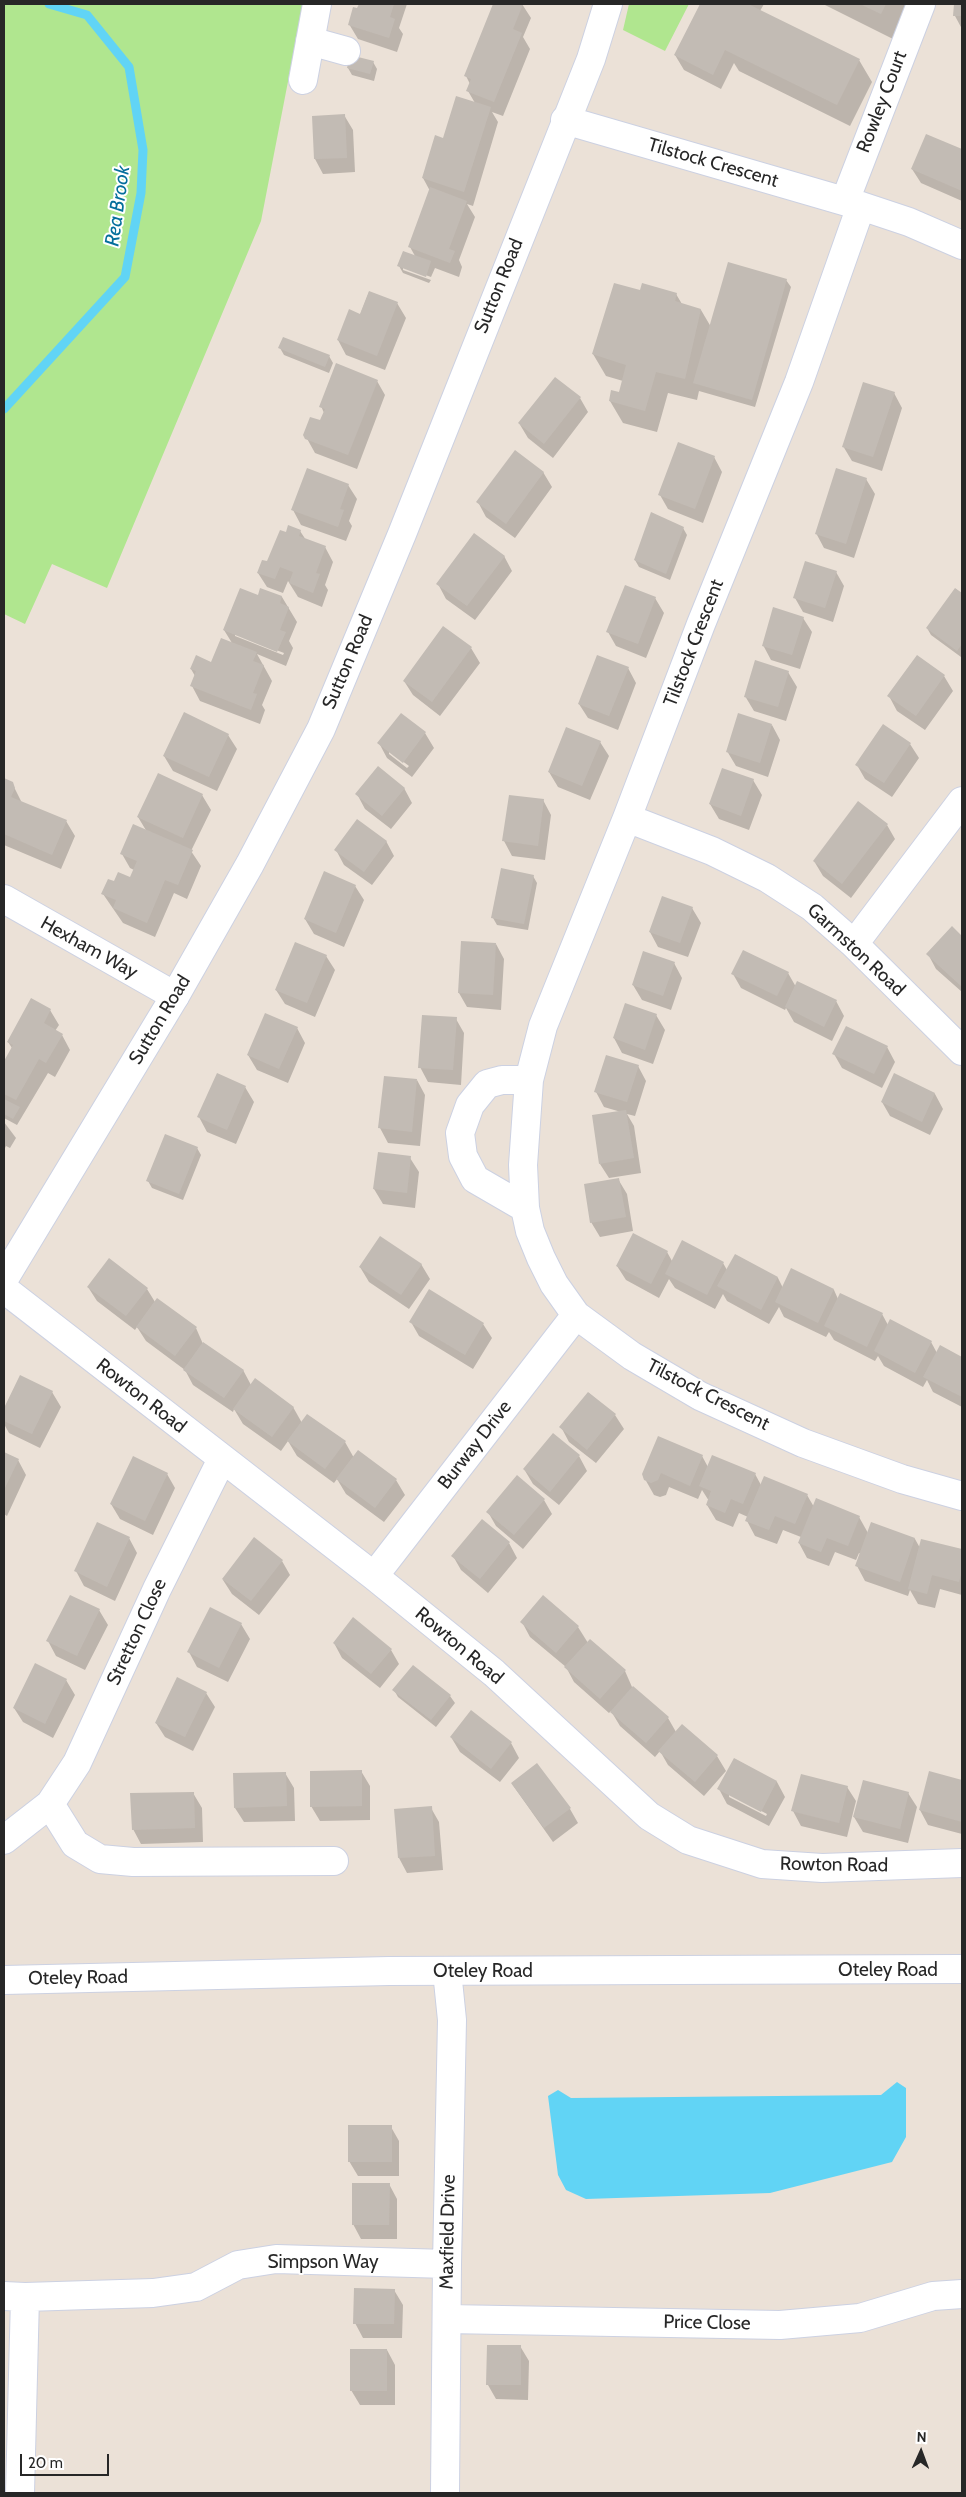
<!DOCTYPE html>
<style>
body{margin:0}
#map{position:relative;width:966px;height:2497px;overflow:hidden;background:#ebe1d7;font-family:Cabin,sans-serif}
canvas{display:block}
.frame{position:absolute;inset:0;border:5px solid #272727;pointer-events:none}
.north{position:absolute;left:896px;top:2427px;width:50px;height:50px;-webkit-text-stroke:4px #fff;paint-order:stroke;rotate:2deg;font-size:14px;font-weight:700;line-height:20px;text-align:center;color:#272727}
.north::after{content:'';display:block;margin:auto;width:18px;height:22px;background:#272727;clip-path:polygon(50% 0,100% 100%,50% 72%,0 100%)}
.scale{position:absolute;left:20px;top:2454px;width:89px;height:22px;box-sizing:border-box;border:2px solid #272727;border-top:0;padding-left:6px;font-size:15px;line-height:18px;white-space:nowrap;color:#272727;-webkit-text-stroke:4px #fff;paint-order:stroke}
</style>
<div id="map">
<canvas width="966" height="2497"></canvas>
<div class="frame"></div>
<div class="north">N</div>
<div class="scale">20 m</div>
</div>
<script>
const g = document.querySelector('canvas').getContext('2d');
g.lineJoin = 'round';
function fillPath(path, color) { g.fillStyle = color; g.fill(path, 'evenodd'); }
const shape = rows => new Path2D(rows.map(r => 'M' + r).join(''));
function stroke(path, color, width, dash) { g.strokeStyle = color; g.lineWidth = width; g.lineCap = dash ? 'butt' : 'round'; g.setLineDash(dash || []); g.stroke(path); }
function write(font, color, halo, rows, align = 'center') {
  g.font = font + ' Cabin,sans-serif'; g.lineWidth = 4; g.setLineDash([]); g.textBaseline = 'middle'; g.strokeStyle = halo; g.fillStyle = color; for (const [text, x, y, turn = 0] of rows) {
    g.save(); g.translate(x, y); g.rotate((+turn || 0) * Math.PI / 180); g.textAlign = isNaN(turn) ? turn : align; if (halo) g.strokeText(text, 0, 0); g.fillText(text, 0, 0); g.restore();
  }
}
fillPath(shape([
 [4,4,303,4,261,221,107,588,52,564,25,624,4,614],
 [629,4,689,4,665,51,623,30]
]), '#b0e68f');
fillPath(shape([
 [897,2082,906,2088,906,2137,892,2162,770,2193,586,2199,566,2190,558,2175,548,2096,558,2090,571,2098,881,2095]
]), '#61d4f5');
fillPath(shape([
 [360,4,407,4,399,28,403,34,397,52,358,39,349,24],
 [494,4,522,4,531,18,523,37,530,49,503,116,492,112,498,122,473,206,467,204,475,217,459,260,462,267,459,277,435,268,431,277,403,267,403,270,431,280,429,283,403,273,399,266,415,256,410,247,430,191,423,178,444,139,475,103,468,91,470,84,466,76],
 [702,4,764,4,760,11,859,60,872,82,850,126,739,71,734,63,721,89,684,70,675,55],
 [823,4,916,4,897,41],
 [955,4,962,4,962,29,955,16],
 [373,62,377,69,374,81,352,75,348,68],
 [344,115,353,130,355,172,323,174,315,159,313,117],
 [927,135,962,151,962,201,921,183,912,169],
 [786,280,791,287,755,407,699,391,697,400,668,393,657,432,623,423,610,401,619,394,623,381,606,376,593,354,641,292,676,294,682,304,701,310,711,327],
 [369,292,397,303,406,318,385,370,346,355,338,340,360,315],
 [280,348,329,356,333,363,329,373,284,355],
 [377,381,385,395,357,469,315,453,305,435,321,422,324,413,321,406],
 [894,393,902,408,882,471,852,461,843,446],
 [580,398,588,412,553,458,528,438,519,423],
 [714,457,722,472,703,523,668,509,660,495],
 [543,472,552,487,515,538,486,517,478,502],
 [866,479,875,494,854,558,824,548,816,533],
 [348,485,357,499,349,521,352,526,346,541,301,525,293,510],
 [683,528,687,535,670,580,639,567,635,560],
 [300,531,306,540,325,547,333,562,325,585,328,590,322,607,298,597,288,581,283,593,267,587,258,573,268,563,287,534],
 [504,556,512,571,475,620,446,599,438,584],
 [836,572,844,586,833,622,803,612,795,598],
 [956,589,962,594,961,657,931,635,927,628],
 [258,596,282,597,297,622,289,641,293,648,286,666,257,654,272,681,262,705,265,710,260,724,200,701,192,686,195,676,191,669,212,663,232,643,224,630],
 [235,634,284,653,283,655,235,636],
 [655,598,664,613,646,658,616,646,608,632],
 [803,618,812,632,800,669,771,660,763,645],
 [471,648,480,663,440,716,413,695,404,681],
 [917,657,944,676,953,691,925,730,897,711,889,696],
 [628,668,636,683,618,730,588,718,579,704],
 [788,672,797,687,786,721,754,711,745,696],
 [772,725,780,740,768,777,736,766,727,751],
 [425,733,434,748,412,777,387,758,379,743],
 [389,751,409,766,407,768,389,754],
 [228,735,237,749,217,791,173,771,164,756],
 [600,742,609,756,590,800,558,787,549,772],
 [910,744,919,758,892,797,865,779,857,765],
 [4,780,12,783,22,803,66,821,75,836,61,869,4,845],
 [753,780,762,795,749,830,719,819,710,804],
 [404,788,412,803,391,829,365,809,357,794],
 [202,795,211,810,191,851,201,866,187,899,174,893,155,937,123,923,103,894,115,883,130,879,134,870,130,868,122,854,147,832,138,817],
 [543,800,551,815,545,860,512,856,504,841],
 [887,825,895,839,851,898,823,876,814,861],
 [386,841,394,856,372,885,344,865,336,850],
 [533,876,537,883,528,930,497,925,493,918],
 [355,886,364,900,344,947,314,934,305,919],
 [692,908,701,923,688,957,658,947,650,932],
 [952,928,962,938,962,992,936,969,928,954],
 [496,944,504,959,501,1010,467,1007,459,993],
 [326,956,335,970,315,1017,285,1004,276,990],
 [674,963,682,978,671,1010,642,1000,633,985],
 [788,973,796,987,836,1001,844,1016,832,1041,794,1022,786,1008,785,1010,741,988,733,974],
 [50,1010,59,1025,55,1031,62,1035,70,1050,55,1077,48,1073,17,1125,4,1118,4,1063,12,1048,8,1042],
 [656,1015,665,1030,653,1064,622,1053,614,1038],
 [456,1019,464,1033,461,1085,428,1082,420,1067],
 [297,1028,305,1043,288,1083,257,1070,248,1055],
 [887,1047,895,1062,882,1088,842,1068,834,1054],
 [638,1066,646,1081,635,1116,627,1114,634,1126,641,1173,609,1178,600,1164,621,1112,604,1107,596,1092],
 [894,1075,935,1094,943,1109,930,1135,890,1116,882,1102],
 [417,1080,425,1095,420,1146,388,1143,380,1128],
 [245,1087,254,1102,236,1144,207,1132,199,1117],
 [4,1122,16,1138,10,1148,6,1146,4,1150],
 [197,1148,201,1155,183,1200,152,1188,148,1181],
 [410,1158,419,1172,415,1208,383,1204,374,1189],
 [618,1179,627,1194,633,1231,600,1237,591,1222],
 [667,1252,672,1261,723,1263,727,1270,736,1255,778,1278,783,1288,792,1270,834,1290,838,1299,882,1314,888,1325,931,1342,937,1353,940,1347,962,1358,962,1407,933,1392,927,1380,923,1387,884,1366,878,1356,875,1361,834,1340,829,1332,826,1337,784,1317,779,1307,769,1324,727,1301,723,1294,715,1309,675,1288,669,1279,659,1298,626,1280,617,1266],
 [421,1264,430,1279,409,1309,369,1282,360,1267],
 [88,1287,147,1289,155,1302,196,1328,203,1344,243,1370,251,1385,293,1407,302,1423,345,1442,354,1458,396,1480,405,1495,384,1522,346,1494,337,1479,334,1483,297,1456,288,1441,281,1451,243,1424,234,1409,233,1412,193,1385,185,1370,146,1341,137,1327,135,1330,97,1301],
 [411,1322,483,1324,492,1338,473,1369,419,1336],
 [20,1377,52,1392,61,1407,40,1448,9,1433,4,1424,4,1411],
 [589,1393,615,1415,624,1429,596,1463,569,1442,561,1427],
 [4,1453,18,1460,26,1475,7,1516,4,1514],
 [579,1456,587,1471,559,1505,533,1484,524,1469],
 [702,1456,708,1467,755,1474,761,1485,807,1495,814,1507,859,1517,868,1533,915,1539,920,1548,922,1540,962,1550,962,1595,940,1589,935,1608,918,1604,910,1590,908,1596,865,1581,857,1566,861,1554,859,1553,856,1560,835,1552,829,1566,807,1558,799,1543,801,1537,783,1530,777,1544,755,1536,747,1521,748,1517,739,1513,733,1527,716,1520,707,1505,709,1501,702,1490,698,1499,669,1487,666,1495,660,1497,654,1495,645,1479],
 [167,1474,175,1488,153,1535,120,1519,111,1504],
 [544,1500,552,1514,523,1549,496,1526,488,1512],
 [129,1538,137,1553,115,1601,84,1586,76,1571],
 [509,1543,517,1558,488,1593,461,1570,453,1556],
 [282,1561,290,1575,259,1615,232,1594,223,1580],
 [99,1610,108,1625,85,1670,56,1656,48,1641],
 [522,1622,578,1627,588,1643,625,1671,632,1687,668,1718,676,1732,682,1725,717,1756,726,1771,704,1796,668,1765,660,1751,655,1757,620,1726,611,1711,609,1713,574,1682,566,1667,530,1637],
 [241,1624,250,1639,228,1682,197,1667,189,1652],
 [334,1643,391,1650,399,1664,380,1688,342,1658],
 [66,1680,75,1695,53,1738,23,1722,14,1708],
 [394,1690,450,1696,455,1703,436,1727,398,1697],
 [206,1693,215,1707,193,1751,165,1737,156,1723],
 [451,1737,511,1743,519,1758,500,1782,460,1752],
 [735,1759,777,1782,785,1797,769,1826,727,1804,719,1789],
 [729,1794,767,1814,766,1816,729,1797],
 [361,1771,370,1786,370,1820,320,1821,311,1806],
 [285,1773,294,1788,295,1821,244,1822,235,1808],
 [930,1773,962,1781,962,1834,928,1825,920,1810],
 [512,1784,570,1809,578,1823,553,1842],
 [847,1787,856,1801,847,1837,801,1826,793,1811],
 [193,1793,202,1808,203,1842,141,1844,133,1829],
 [908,1793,917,1807,908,1843,863,1832,854,1817],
 [431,1808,439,1822,443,1870,407,1873,399,1858],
 [391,2127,399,2141,399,2176,358,2176,349,2161],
 [389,2184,397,2199,397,2239,361,2239,353,2224],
 [394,2290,403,2305,402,2338,363,2338,355,2323],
 [520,2346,529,2361,528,2400,496,2399,488,2385],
 [387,2350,395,2365,395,2405,360,2405,351,2390]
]), '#0003');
stroke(shape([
 [4,409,125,277,141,193,143,150,129,67,87,15,49,4]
]), '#61d4f5', 9);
fillPath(shape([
 [359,4,394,4,390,17,395,19,389,38,348,25,353,7,357,8],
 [493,4,523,4,513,29,522,33,494,102,466,91,471,79,464,76],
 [700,4,748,4,860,59,837,105,725,50,713,75,674,55],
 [860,4,886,4,881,14],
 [954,4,962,4,962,16,953,16],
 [350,55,374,61,370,74,347,68],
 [456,96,491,107,464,192,422,178,435,135,443,138],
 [345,114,347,158,314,159,312,116],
 [926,134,962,149,962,191,911,169],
 [430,187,467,201,449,249,455,251,450,263,408,247],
 [403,251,431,261,426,277,397,266],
 [728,262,787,279,752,400,693,383],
 [614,283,640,290,642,283,677,293,675,301,701,309,685,379,656,372,645,411,609,401,611,390,619,392,626,365,592,354],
 [369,291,398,302,377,356,337,340,349,309,360,314],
 [283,337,330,355,325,367,278,348],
 [336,363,378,380,348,455,305,439,303,435,310,417,320,420,325,409,319,407],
 [555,377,581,397,544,444,518,423],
 [863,382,895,392,873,457,842,447],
 [678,442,715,456,695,509,658,495],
 [515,450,544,472,506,524,476,502],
 [307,468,349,484,340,509,344,510,338,527,291,510],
 [836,468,867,478,846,544,815,534],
 [651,512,684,527,666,574,634,560],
 [288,525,301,530,299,536,326,546,316,573,320,574,313,593,289,583,293,572,280,567,275,579,257,573,262,560,267,561,280,530,286,532],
 [474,533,505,556,467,606,436,584],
 [805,561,837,571,825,608,793,598],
 [625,585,656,597,638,644,606,632],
 [240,588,258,595,260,588,282,596,280,603,289,607,280,630,286,632,277,652,223,630],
 [955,588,962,593,962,644,957,651,926,628],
 [773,607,804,617,792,655,762,646],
 [443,626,472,647,432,702,403,681],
 [221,638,257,652,253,661,264,665,253,693,257,694,251,710,190,686,196,671,190,669,196,655,211,662],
 [597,655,629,667,609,716,578,704],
 [917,655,945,675,916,716,887,696],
 [755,660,789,671,778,707,744,697],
 [184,712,229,734,209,777,163,756],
 [401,713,426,732,403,763,377,743],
 [738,713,772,724,760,763,726,752],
 [883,724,911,743,884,783,855,765],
 [566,727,601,741,582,786,548,772],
 [378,766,405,788,382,816,355,794],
 [722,768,754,779,741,816,709,804],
 [158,773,203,794,183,838,137,817],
 [4,778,13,782,15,788,11,797,67,820,52,855,4,834],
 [509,795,544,799,538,846,502,841],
 [858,801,888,824,842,884,813,861],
 [357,819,387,841,364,872,334,850],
 [133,824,193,850,178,885,165,880,147,923,113,908,116,900,101,894,108,879,114,881,118,872,130,877,137,861,120,854],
 [501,868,534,875,524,924,491,918],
 [324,871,356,885,336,933,304,919],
 [662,896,693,907,680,943,649,932],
 [952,926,962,936,962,987,926,954],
 [461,941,496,943,493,995,458,993],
 [295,942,327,955,307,1003,275,990],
 [743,950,789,972,777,996,731,974],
 [643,951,675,962,663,996,632,985],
 [797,981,837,1000,824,1027,785,1007],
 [31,998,51,1009,44,1023,63,1034,46,1063,39,1059,16,1100,4,1094,4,1061,13,1045,7,1042],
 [625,1003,657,1014,645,1050,613,1038],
 [265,1013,298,1027,279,1069,247,1055],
 [422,1015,457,1017,453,1070,418,1068],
 [846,1026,888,1046,874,1074,832,1054],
 [606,1055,639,1065,627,1102,594,1092],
 [217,1073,246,1086,227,1130,197,1117],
 [894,1073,935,1093,922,1122,881,1102],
 [384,1076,417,1079,412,1132,378,1128],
 [4,1099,20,1107,13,1119,4,1114],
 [626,1110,634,1158,599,1164,592,1115],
 [165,1134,198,1147,179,1194,146,1181],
 [378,1152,411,1156,407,1193,373,1189],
 [619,1178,626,1217,590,1223,584,1184],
 [633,1233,668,1251,651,1284,616,1266],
 [380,1236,422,1264,401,1295,359,1267],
 [682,1240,724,1262,707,1295,665,1274],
 [735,1254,778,1277,761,1310,717,1286],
 [109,1258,148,1288,126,1316,87,1287],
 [791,1268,834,1289,818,1323,775,1302],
 [429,1289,484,1323,465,1355,409,1322],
 [840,1293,883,1313,867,1347,824,1326],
 [157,1298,197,1327,175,1356,136,1327],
 [890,1319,932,1341,915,1373,874,1351],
 [203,1342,244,1370,224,1398,183,1370],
 [940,1345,962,1357,962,1397,923,1377],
 [20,1375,53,1391,32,1434,4,1421,4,1408],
 [255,1378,294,1407,272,1437,233,1409],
 [588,1392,616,1414,587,1450,559,1427],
 [307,1414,346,1441,325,1469,287,1441],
 [553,1433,580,1455,550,1492,523,1469],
 [658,1436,703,1455,690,1486,661,1473,658,1480,651,1483,644,1480,642,1474],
 [358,1450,397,1479,375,1508,336,1479],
 [4,1452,19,1459,4,1490],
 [712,1455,756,1473,743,1504,731,1499,725,1513,706,1505,711,1491,699,1486],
 [133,1456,168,1473,145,1521,110,1504],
 [517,1475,545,1499,514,1535,486,1512],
 [764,1476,808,1494,795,1524,775,1516,769,1530,745,1521],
 [816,1498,860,1516,848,1546,827,1538,821,1552,798,1543],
 [482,1519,510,1542,480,1579,451,1556],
 [97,1522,130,1537,107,1587,74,1571],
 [871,1522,915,1538,900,1582,855,1566],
 [254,1537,283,1560,251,1601,222,1579],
 [921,1539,962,1549,962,1571,959,1582,932,1575,927,1594,908,1589],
 [70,1595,100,1609,77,1656,46,1641],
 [543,1595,579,1626,556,1653,520,1622],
 [210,1607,242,1623,219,1668,187,1652],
 [353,1617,392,1649,371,1674,333,1643],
 [590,1639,626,1670,600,1699,564,1667],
 [35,1663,67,1679,45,1724,13,1708],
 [413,1665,451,1695,431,1720,392,1690],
 [177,1677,207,1692,185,1737,155,1723],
 [633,1686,669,1717,646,1743,610,1712],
 [471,1710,512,1742,491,1769,450,1737],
 [682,1724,718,1755,695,1782,658,1751],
 [734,1758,777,1781,761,1812,717,1789],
 [537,1763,571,1808,544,1828,511,1783],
 [362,1770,362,1806,310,1807,310,1771],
 [929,1771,962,1780,962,1822,919,1810],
 [286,1772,287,1806,234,1808,233,1773],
 [801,1774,848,1786,839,1823,791,1811],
 [863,1780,909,1792,900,1829,853,1817],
 [194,1792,195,1828,132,1830,130,1793],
 [432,1806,435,1856,398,1858,394,1809],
 [348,2125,392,2125,392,2162,348,2162],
 [352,2183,390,2183,389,2225,352,2225],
 [354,2288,395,2289,394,2324,353,2324],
 [487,2345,521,2345,521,2385,486,2385],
 [350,2349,387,2349,387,2391,350,2391]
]), '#c2bbb4');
const minor = shape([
 [310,41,346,51],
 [303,80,317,4],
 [565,120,861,206,909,222,962,245],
 [845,201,921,4],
 [861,206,799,382,701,624,627,818,543,1026,529,1080,523,1165,525,1208,530,1231,541,1258,554,1284,576,1315,632,1356,700,1396,803,1443,902,1479,962,1496],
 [627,818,712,851,767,878,812,907,854,944,962,1051],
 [4,899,175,996],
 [854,944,962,801],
 [525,1208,475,1179,463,1156,460,1133,470,1105,487,1084,502,1080,529,1080],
 [4,1289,374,1576,494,1673,649,1816,688,1840,762,1864,822,1868,962,1863],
 [374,1576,576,1315],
 [50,1804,75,1844,100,1859,133,1862,334,1861],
 [4,1840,50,1804,77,1763,157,1589,222,1459],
 [4,2296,25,2297,153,2293,196,2287,238,2265,276,2259,447,2264],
 [447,2319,780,2325,860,2318,933,2296,962,2294],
 [20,2493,25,2297],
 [445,2493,447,2264,452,2020,447,1971]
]);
const tertiary = shape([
 [4,1279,175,996,250,864,321,729,402,534,591,59,608,4]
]);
const secondary = shape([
 [4,1980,389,1971,962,1969]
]);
stroke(minor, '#ccd1e2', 30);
stroke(tertiary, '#ccd1e2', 30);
stroke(secondary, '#ccd1e2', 30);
stroke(minor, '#fff', 28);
stroke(tertiary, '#fff', 28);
stroke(secondary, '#fff', 28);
write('19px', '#272727', '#fff', [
 ["Rowley Court",882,102,-69],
 ["Tilstock Crescent",713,163,16],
 ["Sutton Road",499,286,-68],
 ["Tilstock Crescent",694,643,-69],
 ["Sutton Road",348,662,-67],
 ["Hexham Way",89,948,29],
 ["Garmston Road",856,950,43],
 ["Sutton Road",160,1020,-59],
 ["Tilstock Crescent",708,1395,27],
 ["Rowton Road",141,1396,38],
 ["Burway Drive",475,1445,-52],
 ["Stretton Close",137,1632,-65],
 ["Rowton Road",459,1646,40],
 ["Rowton Road",834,1865,1],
 ["Oteley Road",888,1970],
 ["Oteley Road",483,1971],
 ["Oteley Road",78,1978,-1],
 ["Maxfield Drive",448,2232,-89],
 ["Simpson Way",323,2262],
 ["Price Close",707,2323,1]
]);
write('italic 20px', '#056f9c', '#fff', [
 ["Rea Brook",118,206,-82]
]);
</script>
